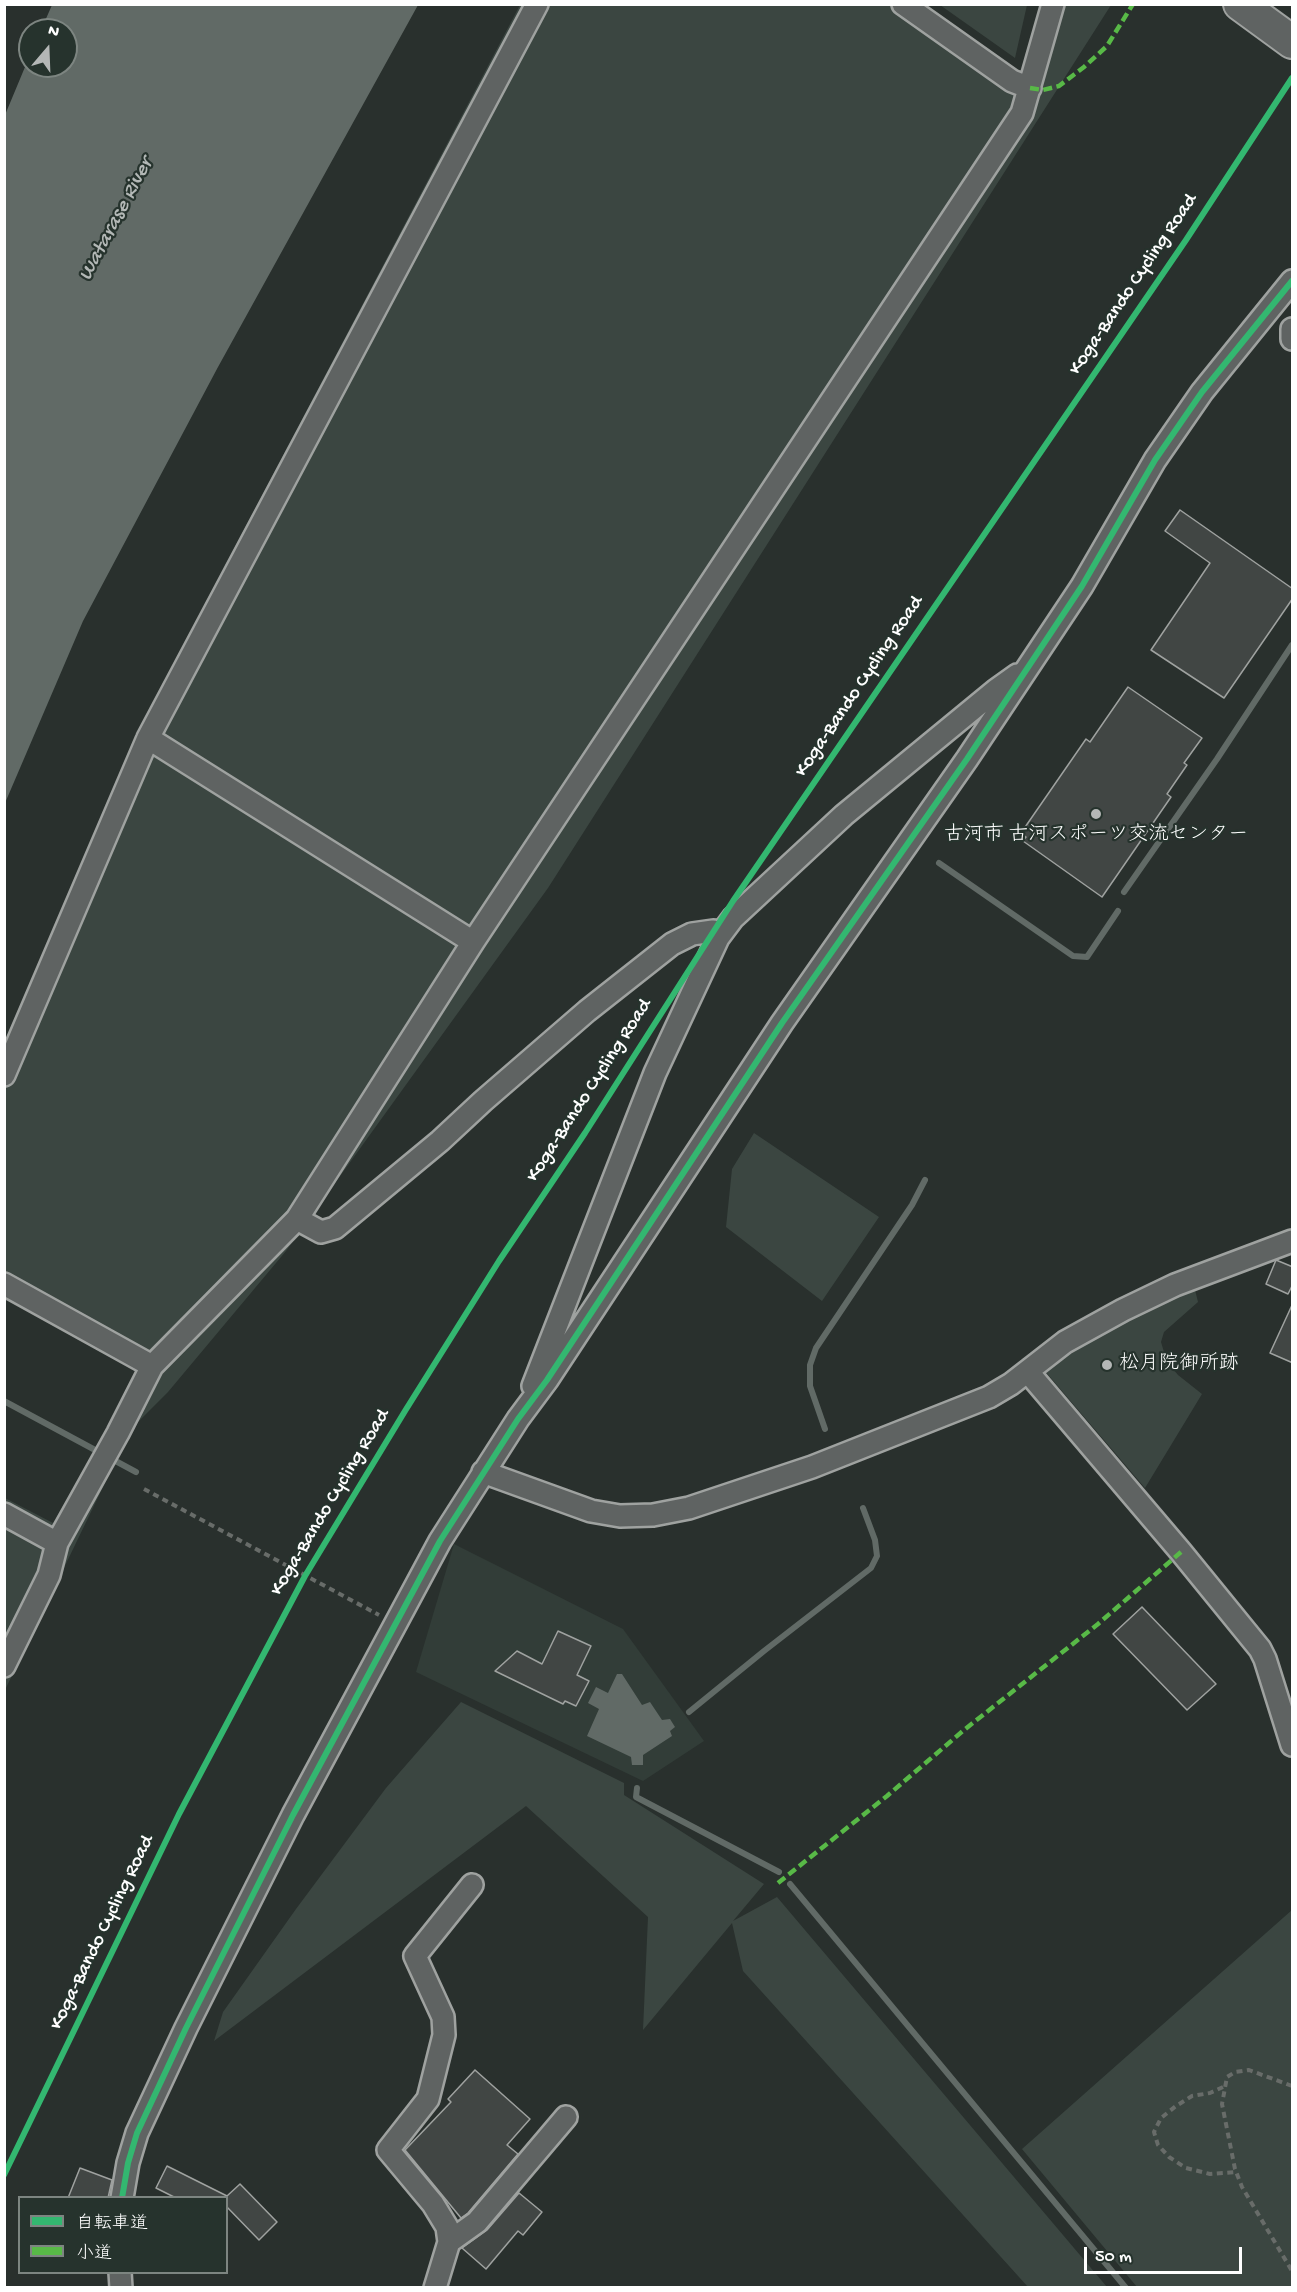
<!DOCTYPE html>
<meta charset="utf-8">
<style>
body{margin:0}
#map{position:relative;width:1297px;height:2292px;overflow:hidden;background:#29302d;font-family:"Gochi Hand","Klee One",sans-serif}
canvas{display:block}
.frame{position:absolute;inset:0;border:6px solid #fff;pointer-events:none}
.legend{position:absolute;left:18px;top:2196px;width:210px;height:78px;box-sizing:border-box;background:#26332d;border:2px solid #7d8581;margin:0;padding:8px 10px;list-style:none;font-size:18px;color:#fff}
.legend li{display:flex;align-items:center;gap:12px;height:30px}
.legend b{width:30px;border:2px solid #7d8581}
.north{position:absolute;left:18px;top:18px;width:60px;height:60px;box-sizing:border-box;background:#26332d;border:2px solid #7d8581;border-radius:50%;rotate:19deg;font-size:16px;font-weight:700;line-height:24px;text-align:center;color:#fff}
.north::after{content:'';display:block;margin:auto;width:21px;height:27px;background:#b4b7b6;clip-path:polygon(50% 0,100% 100%,50% 72%,0 100%)}
.scale{position:absolute;left:1084px;top:2247px;width:158px;height:27px;box-sizing:border-box;border:3px solid #fff;border-top:0;padding-left:8px;font-size:18px;line-height:21px;white-space:nowrap;color:#fff;-webkit-text-stroke:4px #26332d;paint-order:stroke}
</style>
<div id="map">
<canvas width="1297" height="2292"></canvas>
<div class="frame"></div>
<ul class="legend">
<li><b style="height:8px;background:#33b770"></b>自転車道</li>
<li><b style="height:8px;background:#58b947"></b>小道</li>
</ul>
<div class="north">N</div>
<div class="scale">50 m</div>
</div>
<script>
const g = document.querySelector('canvas').getContext('2d');
g.lineJoin = 'round';
function fillPath(path, color) { g.fillStyle = color; g.fill(path, 'evenodd'); }
const shape = rows => new Path2D(rows.map(r => 'M' + r).join(''));
function stroke(path, color, width, dash) { g.strokeStyle = color; g.lineWidth = width; g.lineCap = dash ? 'butt' : 'round'; g.setLineDash(dash || []); g.stroke(path); }
function write(font, color, halo, rows, align = 'center') {
  g.font = font + ' "Gochi Hand","Klee One",sans-serif'; g.lineWidth = 4.5; g.setLineDash([]); g.textBaseline = 'middle'; g.strokeStyle = halo; g.fillStyle = color; for (const [text, x, y, turn = 0] of rows) {
    g.save(); g.translate(x, y); g.rotate((+turn || 0) * Math.PI / 180); g.textAlign = isNaN(turn) ? turn : align; if (halo) g.strokeText(text, 0, 0); g.fillText(text, 0, 0); g.restore();
  }
}
fillPath(shape([
 [454,1544,623,1629,704,1741,643,1781,416,1672]
]), '#323d38');
fillPath(shape([
 [520,5,921,5,1019,74,1025,65,1042,5,1111,5,548,888,286,1251,168,1392,131,1429,5,1690,5,1498,53,1523,138,1377,133,1365,5,1293,5,1046,137,733],
 [940,5,1027,5,1015,58],
 [754,1133,879,1217,822,1301,726,1227,732,1169],
 [1194,1286,1198,1302,1164,1332,1161,1342,1167,1362,1178,1375,1202,1394,1145,1488,1044,1370,1096,1332],
 [461,1702,624,1783,624,1795,764,1884,733,1921,777,1897,1107,2287,1028,2287,743,1971,732,1923,643,2030,648,1917,526,1806,214,2041,223,2012,296,1909,386,1788],
 [1292,1910,1292,2287,1137,2287,1022,2149]
]), '#3b4641');
fillPath(shape([
 [52,5,418,5,218,367,83,621,5,803,5,115,30,55,30,66,66,66,66,30,41,30],
 [617,1674,622,1674,642,1705,650,1702,662,1720,670,1719,675,1727,670,1731,672,1736,643,1755,643,1765,632,1765,631,1757,587,1736,599,1709,588,1703,596,1687,608,1693]
]), '#616a66');
stroke(shape([
 [939,863,1073,956,1087,957,1118,911],
 [1124,892,1217,759,1292,645],
 [4,1401,136,1472],
 [825,1429,810,1386,810,1365,816,1348,912,1205,925,1180],
 [689,1712,764,1651,871,1568,877,1556,875,1540,863,1508],
 [637,1788,636,1797,779,1872],
 [790,1884,1126,2288]
]), '#616a66', 6);
const building = shape([
 [1180,510,1293,589,1293,598,1224,698,1151,650,1210,563,1165,531,1180,510],
 [1128,687,1202,738,1184,763,1187,765,1167,794,1171,797,1102,897,1023,841,1026,837,1021,833,1086,739,1090,742,1128,687],
 [1276,1260,1293,1267,1293,1284,1288,1294,1266,1284,1276,1260],
 [1293,1303,1293,1363,1270,1353,1293,1303],
 [1142,1607,1216,1684,1187,1710,1113,1634,1142,1607],
 [558,1631,591,1646,577,1675,589,1681,576,1706,565,1701,563,1704,495,1671,517,1651,542,1664,558,1631],
 [475,2070,530,2119,507,2145,518,2154,468,2213,461,2218,405,2150,451,2102,448,2099,475,2070],
 [167,2166,227,2196,240,2184,277,2222,259,2240,226,2206,226,2198,176,2198,156,2188,167,2166],
 [80,2168,112,2180,108,2198,68,2198,80,2168],
 [519,2193,542,2212,523,2235,518,2231,486,2269,462,2248,487,2230,519,2193]
]);
fillPath(building, '#414644');
stroke(building, '#9fa2a0', 1.5);
const minor = shape([
 [903,4,1012,81,1030,88],
 [1292,329,1292,339],
 [148,738,473,942],
 [4,1075,148,738,537,4],
 [297,1219,321,1232,335,1228,440,1141,483,1101,587,1011,672,944,692,934,713,931,718,938],
 [4,1284,152,1366],
 [1028,1372,1181,1552,1260,1649,1265,1659,1292,1745],
 [533,1386,655,1073,718,938,733,918,844,815,996,690,1017,675],
 [483,1472,591,1511,620,1516,653,1515,689,1508,812,1467,989,1397,1011,1384,1065,1342,1123,1310,1175,1285,1292,1241],
 [4,1514,57,1543],
 [4,1666,49,1575,57,1543,118,1433,152,1366,297,1219,473,942,1022,113,1053,4],
 [122,2198,128,2163,137,2133,186,2028,293,1815,440,1541,518,1419,547,1380,782,1023,967,759,1082,586,1155,460,1202,392,1292,281],
 [449,2242,477,2222,566,2117],
 [120,2272,121,2288],
 [435,2288,449,2242,447,2227,433,2204,388,2150,428,2099,444,2035,443,2017,415,1956,472,1885]
]);
const highway = shape([
 [1240,4,1292,42]
]);
stroke(minor, '#9fa2a0', 26);
stroke(highway, '#9fa2a0', 36);
stroke(shape([
 [144,1489,379,1615],
 [1292,2086,1249,2070,1235,2072,1227,2077,1222,2104,1235,2169,1242,2187,1292,2271],
 [1223,2087,1210,2093,1192,2096,1176,2106,1161,2118,1154,2132,1158,2145,1169,2157,1186,2168,1210,2174,1236,2172]
]), '#686c69', 4, [6, 4.5]);
stroke(minor, '#5f6362', 21);
stroke(highway, '#5f6362', 32);
stroke(shape([
 [1030,88,1043,90,1059,86,1084,67,1107,46,1133,4],
 [778,1883,887,1796,964,1730,1098,1624,1181,1552]
]), '#58b947', 4.5, [9, 4.5]);
stroke(shape([
 [4,2175,179,1814,305,1576,405,1411,499,1261,585,1133,733,901,1186,240,1292,78],
 [122,2198,128,2163,137,2133,186,2028,293,1815,440,1541,518,1419,547,1380,782,1023,967,759,1082,586,1155,460,1202,392,1292,281]
]), '#33b770', 6);
for (const [x, y, r, color] of [
 [1096,814,6,"#b4b7b6"],
 [1107,1365,6,"#b4b7b6"]
]) { const dot = new Path2D(); dot.arc(x, y, r, 0, 2 * Math.PI); g.fillStyle = color; g.fill(dot); stroke(dot, '#26332d', 2); }
write('20px', '#fff', '#26332d', [
 ["Koga-Bando Cycling Road",1134,285,-56],
 ["Koga-Bando Cycling Road",860,687,-56],
 ["Koga-Bando Cycling Road",590,1091,-57],
 ["Koga-Bando Cycling Road",331,1503,-59],
 ["Koga-Bando Cycling Road",103,1933,-64]
]);
write('20px', '#fff', '#26332d', [
 ["古河市 古河スポーツ交流センター",1096,836],
 ["松月院御所跡",1119,1365,"left"]
]);
write('italic 21px', '#b3b8b6', '#26332d', [
 ["Watarase River",117,220,-62]
]);
</script>
